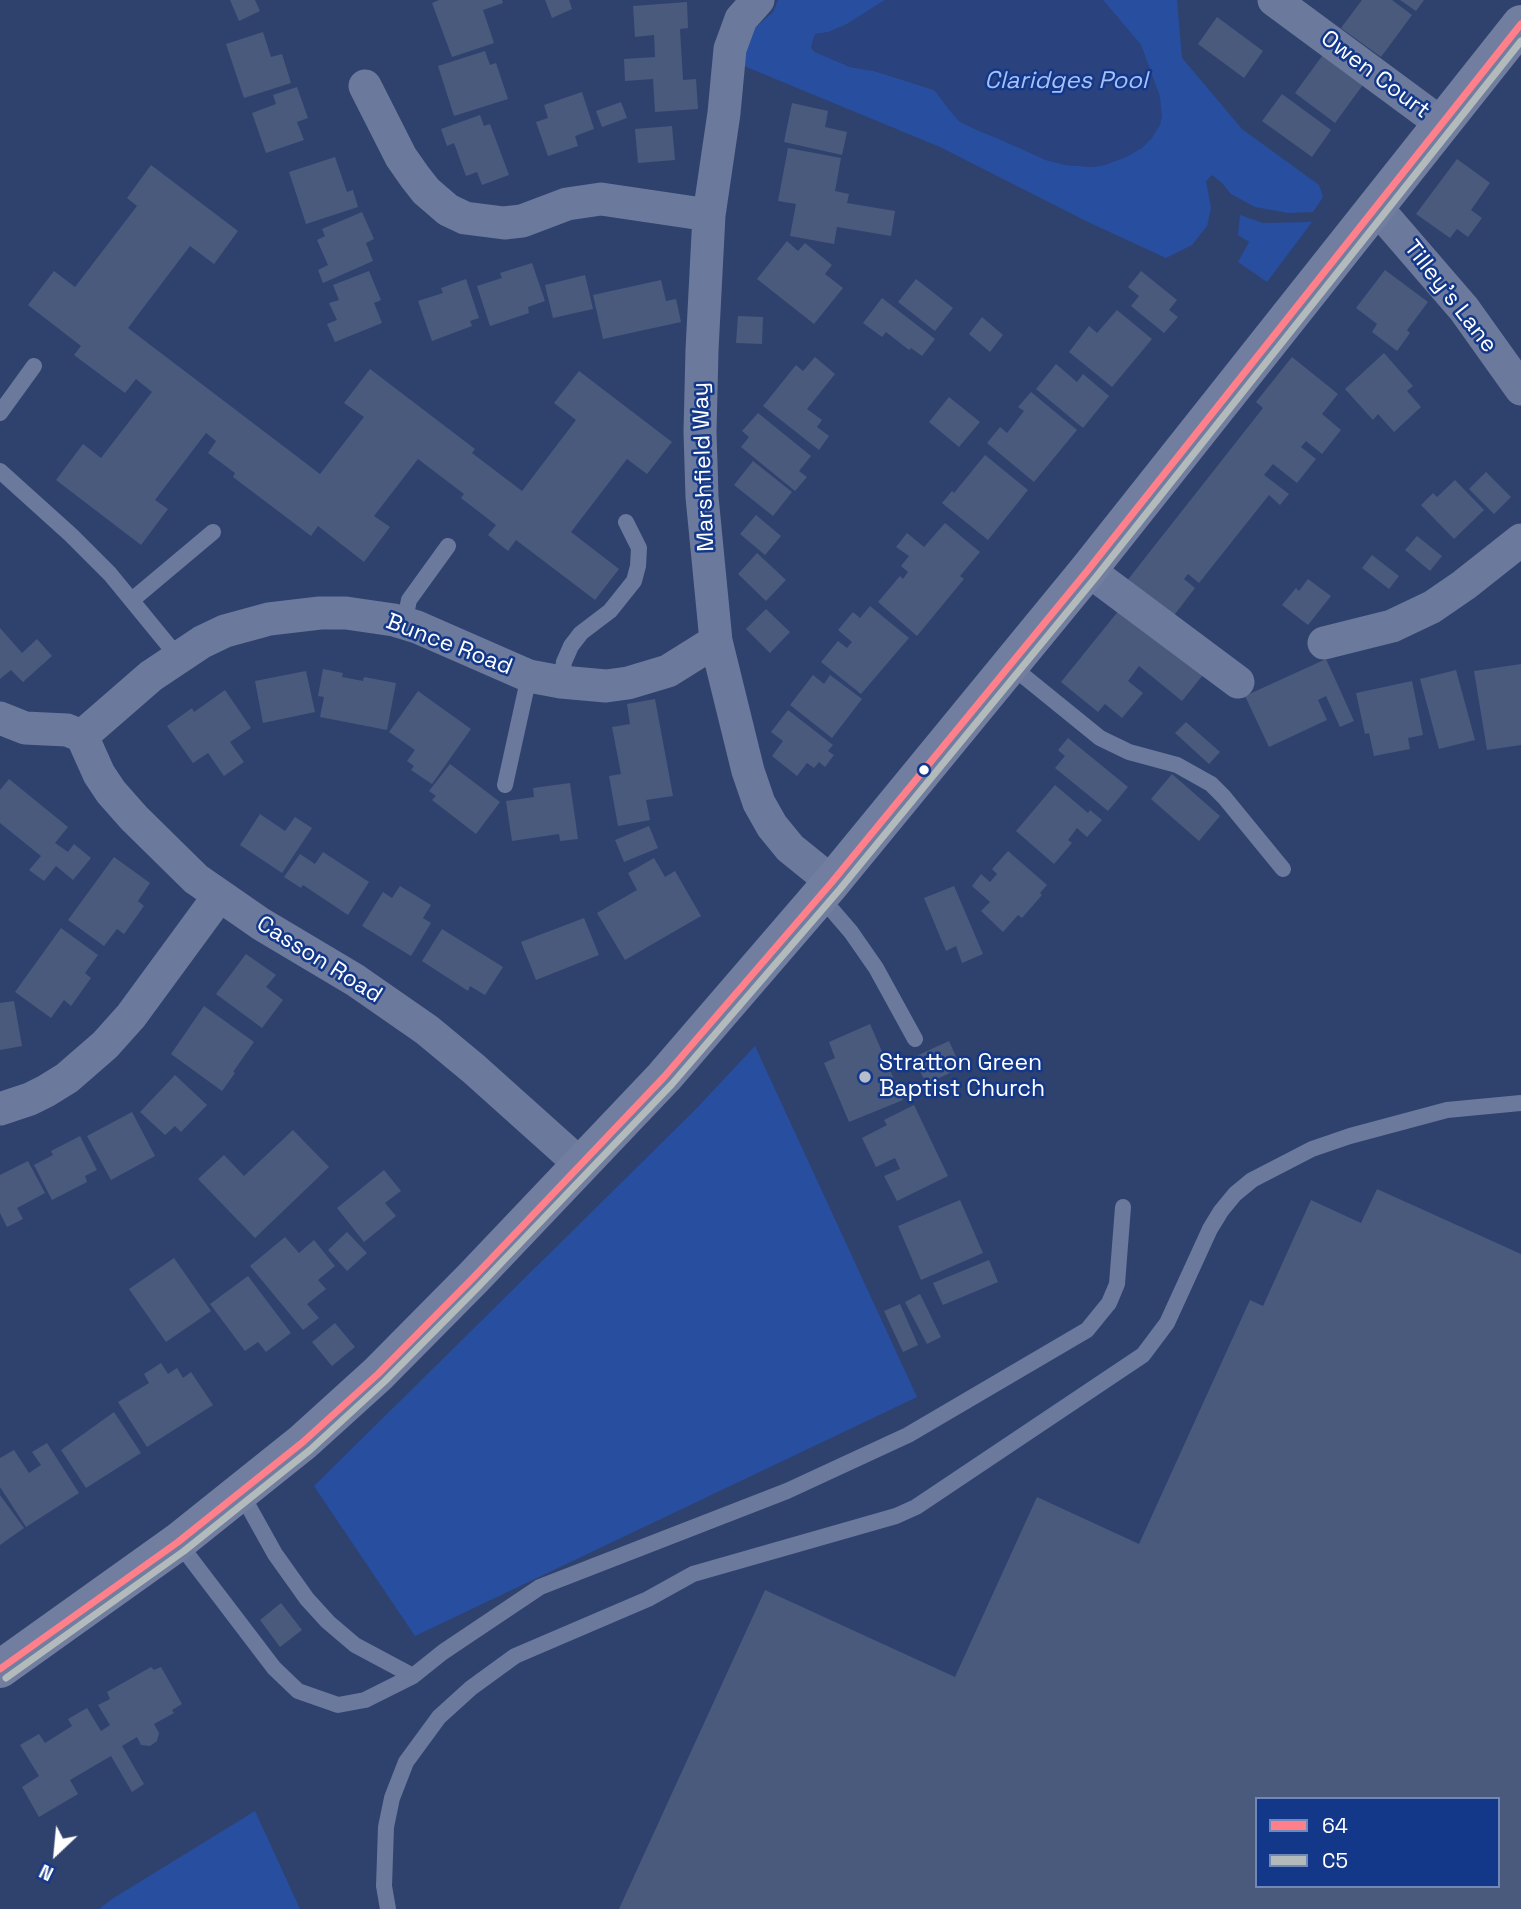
<!DOCTYPE html>
<style>
body{margin:0}
#map{position:relative;width:1521px;height:1909px;overflow:hidden;background:#2f426e;font-family:"Space Grotesk",sans-serif}
canvas{display:block}
.legend{position:absolute;left:1255px;top:1797px;width:245px;height:91px;box-sizing:border-box;background:#143889;border:2px solid #7288b8;margin:0;padding:9px 12px;list-style:none;font-size:21px;color:#fff}
.legend li{display:flex;align-items:center;gap:14px;height:35px}
.legend b{width:35px;border:2px solid #7288b8}
.north{position:absolute;left:21px;top:1818px;width:70px;height:70px;-webkit-text-stroke:5px #143889;paint-order:stroke;rotate:206deg;font-size:19px;font-weight:700;line-height:28px;text-align:center;color:#fff}
.north::after{content:'';display:block;margin:auto;width:24px;height:32px;background:#fff;clip-path:polygon(50% 0,100% 100%,50% 72%,0 100%)}
</style>
<div id="map">
<canvas width="1521" height="1909"></canvas>
<ul class="legend">
<li><b style="height:9px;background:#ff808a"></b>64</li>
<li><b style="height:9px;background:#b3babc"></b>C5</li>
</ul>
<div class="north">N</div>
</div>
<script>
const g = document.querySelector('canvas').getContext('2d');
g.lineJoin = 'round';
function fillPath(path, color) { g.fillStyle = color; g.fill(path, 'evenodd'); }
const shape = rows => new Path2D(rows.map(r => 'M' + r).join(''));
function stroke(path, color, width, dash) { g.strokeStyle = color; g.lineWidth = width; g.lineCap = dash ? 'butt' : 'round'; g.setLineDash(dash || []); g.stroke(path); }
function write(font, color, halo, rows, align = 'center') {
  g.font = font + ' "Space Grotesk",sans-serif'; g.lineWidth = 5; g.setLineDash([]); g.textBaseline = 'middle'; g.strokeStyle = halo; g.fillStyle = color; for (const [text, x, y, turn = 0] of rows) {
    g.save(); g.translate(x, y); g.rotate((+turn || 0) * Math.PI / 180); g.textAlign = isNaN(turn) ? turn : align; if (halo) g.strokeText(text, 0, 0); g.fillText(text, 0, 0); g.restore();
  }
}
fillPath(shape([
 [778,0,885,0,847,24,829,32,815,34,811,48,815,52,850,67,874,71,934,90,960,122,979,131,1006,141,1046,160,1066,165,1092,167,1105,165,1128,156,1160,97,1141,45,1103,0,1177,0,1182,58,1242,129,1319,185,1323,197,1313,212,1288,213,1255,207,1231,194,1222,183,1212,175,1206,181,1211,208,1207,226,1192,245,1166,258,1088,222,940,147,744,66,746,53,755,28,773,12],
 [1240,215,1263,223,1312,222,1267,282,1238,262,1249,242,1238,235],
 [755,1046,917,1397,415,1636,314,1486,694,1111],
 [255,1811,300,1909,99,1909,112,1899]
]), '#284ea0');
fillPath(shape([
 [885,0,1103,0,1141,45,1160,97,1162,117,1160,125,1152,138,1142,148,1128,156,1105,165,1092,167,1066,165,1046,160,960,122,950,111,936,92,931,88,874,71,850,67,815,52,812,43,815,34,829,32,847,24]
]), '#2a437e');
fillPath(shape([
 [230,0,255,0,260,11,239,21],
 [439,0,502,0,503,3,483,10,494,43,452,57,432,3],
 [545,0,569,0,572,9,552,18],
 [1362,0,1392,0,1412,15,1381,57,1341,28],
 [1400,0,1424,0,1416,11],
 [687,2,688,28,680,29,683,80,696,79,698,109,655,112,653,79,625,81,624,59,655,57,654,35,635,37,633,6],
 [1217,17,1263,51,1244,78,1198,44],
 [263,32,271,57,282,54,291,83,244,98,226,44],
 [485,51,490,65,496,63,508,99,454,116,438,66],
 [1325,52,1365,82,1335,123,1295,93],
 [297,87,308,118,297,122,304,140,266,153,252,113,276,104,273,95],
 [582,92,594,129,575,136,578,146,548,156,536,122,548,118,544,105],
 [1282,94,1331,130,1312,157,1262,121],
 [621,102,627,118,602,127,596,111],
 [792,103,828,111,825,127,847,132,842,155,784,142],
 [480,115,484,126,490,124,509,175,482,185,477,172,466,176,454,143,447,146,441,129],
 [672,126,675,160,638,163,635,129],
 [788,148,841,158,835,191,849,194,847,203,895,211,891,236,837,227,834,244,790,236,796,204,778,201],
 [335,157,347,192,353,190,358,207,306,224,289,172],
 [1457,159,1490,183,1471,210,1482,218,1468,237,1457,229,1450,238,1416,214],
 [151,165,238,231,214,264,190,246,128,328,320,474,364,417,344,403,370,369,475,449,472,453,522,491,576,420,554,403,579,371,672,442,647,474,627,459,571,532,619,569,595,600,516,540,508,551,488,535,496,525,461,498,464,494,418,459,374,516,390,527,364,562,318,526,311,536,233,477,235,473,208,453,216,441,206,433,155,500,168,509,141,545,56,480,83,444,101,458,152,392,136,379,125,393,74,355,81,346,28,305,54,271,75,287,137,206,127,198],
 [362,212,374,239,366,243,373,261,323,283,318,270,328,265,317,240,325,236,322,229],
 [787,241,798,251,805,243,832,265,825,274,843,288,814,324,757,279],
 [532,263,545,301,528,307,529,313,490,326,477,286,502,278,500,273],
 [1385,270,1428,302,1407,330,1410,333,1397,351,1372,332,1377,324,1356,308],
 [369,271,381,300,374,303,382,323,335,342,327,324,337,320,329,303,339,300,333,285],
 [1141,271,1177,300,1169,310,1178,317,1164,333,1131,306,1139,296,1128,287],
 [585,275,593,309,553,318,545,285],
 [466,279,479,318,470,321,472,326,432,341,418,301,443,293,441,288],
 [916,279,953,308,935,331,898,302],
 [661,280,666,301,676,299,681,322,603,339,593,295],
 [882,298,935,339,922,356,911,348,909,350,886,332,882,337,863,323],
 [1117,310,1152,339,1112,387,1069,352,1089,326,1097,333],
 [738,316,763,317,762,344,736,343],
 [982,317,1003,335,990,352,969,334],
 [1384,353,1413,386,1407,391,1421,407,1394,432,1378,414,1373,420,1345,389],
 [815,357,835,374,807,409,822,420,817,427,829,436,819,450,763,406,796,365,803,371],
 [1292,357,1338,394,1322,414,1341,430,1322,454,1306,441,1301,447,1316,459,1297,483,1273,464,1264,475,1289,494,1280,505,1269,495,1199,583,1188,574,1184,579,1195,588,1172,618,1126,582,1263,408,1256,402],
 [1056,364,1077,382,1083,374,1109,396,1083,428,1036,389],
 [1031,392,1077,430,1034,482,987,443,1000,427,1007,433,1024,411,1018,407],
 [949,397,980,422,959,447,929,422],
 [758,413,811,456,799,471,807,477,795,491,741,447,749,437,742,431],
 [985,455,1028,490,988,540,942,503,952,491,954,493],
 [753,461,792,492,773,516,734,485],
 [1486,472,1511,497,1494,514,1469,489],
 [1455,480,1484,510,1454,539,1421,505,1433,493,1437,497],
 [756,515,781,536,765,555,740,534],
 [945,523,980,552,960,576,964,579,917,636,878,602,900,576,903,579,908,572,901,566,909,556,896,547,907,533,924,547],
 [1417,536,1442,556,1430,571,1405,550],
 [757,553,786,580,766,601,738,574],
 [1372,555,1399,576,1389,589,1362,568],
 [1308,579,1331,596,1308,625,1282,605,1296,588,1299,591],
 [1124,604,1207,670,1182,701,1139,666,1128,681,1143,693,1122,718,1105,704,1098,712,1061,682],
 [870,606,909,638,861,694,821,662,838,641,847,648,852,642,838,630,853,612,860,618],
 [766,609,790,632,770,653,746,629],
 [0,628,22,653,37,639,52,656,23,682,11,670,0,679],
 [1326,659,1354,721,1340,727,1326,696,1318,700,1327,720,1269,747,1245,696],
 [1521,664,1521,745,1487,750,1474,671],
 [323,669,343,673,342,677,363,681,364,677,396,683,387,730,320,717,324,697,318,696],
 [1456,670,1475,740,1439,749,1420,679],
 [306,671,315,712,263,723,255,681],
 [813,675,824,684,830,675,862,699,832,738,790,705],
 [1412,681,1423,735,1408,738,1410,749,1374,756,1369,733,1365,734,1356,693],
 [225,690,251,728,230,742,244,762,224,776,208,753,193,763,167,726,192,708,194,712],
 [418,691,471,729,432,784,411,770,414,766,407,761,415,750,389,732],
 [655,699,673,796,646,800,650,820,618,826,609,776,621,774,612,727,630,724,627,704],
 [788,710,833,745,828,751,834,755,825,767,819,762,814,768,807,763,797,776,772,756,783,741,771,732],
 [1186,722,1220,752,1209,764,1175,733],
 [1068,738,1128,787,1108,811,1055,768,1065,756,1058,750],
 [450,764,500,802,476,834,432,800,436,796,429,791],
 [1172,774,1220,816,1199,841,1151,799],
 [9,779,68,827,55,843,68,852,74,844,91,858,73,880,56,866,44,881,29,870,41,856,0,823,0,790],
 [570,783,578,839,560,841,559,834,512,841,506,801,534,797,533,788],
 [1055,785,1088,813,1090,810,1102,820,1087,837,1077,828,1068,840,1072,843,1054,864,1016,831],
 [260,814,285,831,295,817,312,828,282,873,240,845],
 [649,826,658,848,624,862,615,840],
 [1008,851,1047,885,1040,893,1042,895,1022,918,1018,915,1003,932,981,911,990,902,972,886,981,874,990,882,997,874,992,869],
 [323,852,369,882,348,915,303,885,301,888,284,877,300,854,315,864],
 [114,857,150,883,138,901,144,906,124,934,117,929,104,946,68,920],
 [654,858,665,877,675,871,701,916,625,960,597,913,637,890,628,873],
 [400,886,431,905,423,918,431,923,411,956,362,926,383,892,392,898],
 [954,886,983,954,962,963,956,946,946,951,924,898],
 [584,918,599,955,536,980,521,942],
 [61,928,98,955,85,973,91,978,71,1006,64,1000,51,1018,15,992],
 [442,929,503,967,485,995,470,986,468,991,422,961],
 [246,954,276,975,266,987,283,1000,262,1028,216,994],
 [14,1001,22,1046,0,1050,0,1003],
 [204,1006,254,1042,233,1072,235,1073,222,1091,171,1054],
 [870,1024,903,1100,849,1122,824,1063,835,1058,829,1042],
 [949,1041,961,1068,926,1084,914,1057],
 [175,1075,207,1105,181,1132,175,1126,165,1135,140,1112],
 [914,1105,948,1176,897,1201,884,1176,900,1169,895,1158,876,1167,862,1138,887,1125,884,1120],
 [132,1112,155,1156,111,1180,87,1136],
 [293,1130,329,1167,255,1238,198,1179,224,1155,244,1176],
 [80,1136,97,1170,85,1176,87,1182,52,1200,34,1165,53,1155,51,1151],
 [28,1161,45,1193,17,1208,23,1219,7,1227,0,1213,0,1175],
 [384,1170,401,1191,385,1203,396,1216,364,1242,337,1208],
 [1377,1189,1521,1254,1521,1909,619,1909,765,1590,955,1677,1037,1497,1139,1544,1250,1300,1263,1306,1311,1200,1361,1223],
 [1257,1799,1498,1799,1498,1886,1257,1886],
 [960,1200,983,1253,921,1280,898,1226],
 [347,1232,367,1253,347,1271,328,1250],
 [285,1237,299,1253,314,1240,335,1266,318,1280,326,1289,307,1304,319,1318,303,1330,250,1266],
 [174,1258,211,1311,166,1342,129,1289],
 [989,1260,998,1282,943,1305,933,1283],
 [248,1276,291,1333,266,1352,258,1342,245,1351,210,1304],
 [920,1294,941,1337,927,1344,905,1302],
 [900,1304,918,1345,903,1352,884,1311],
 [335,1323,355,1347,332,1366,312,1342],
 [161,1363,168,1374,177,1368,183,1378,191,1372,213,1405,147,1447,118,1402,149,1383,144,1374],
 [114,1412,141,1453,86,1488,61,1450],
 [47,1443,79,1493,26,1527,0,1487,0,1458,14,1450,29,1473,41,1465,32,1452],
 [0,1495,24,1528,0,1545],
 [281,1603,302,1630,280,1647,260,1620],
 [151,1667,154,1670,161,1667,182,1704,172,1710,174,1713,154,1724,159,1733,157,1741,150,1746,141,1745,137,1737,122,1746,144,1784,132,1792,111,1756,70,1780,78,1794,39,1817,22,1787,39,1776,20,1745,39,1734,45,1743,72,1726,68,1719,87,1708,101,1731,110,1725,98,1705,110,1699,107,1692]
]), '#4a5a7d');
stroke(shape([
 [0,413,34,366],
 [0,471,71,535,110,574,178,657],
 [132,600,213,532],
 [404,623,409,600,448,546],
 [1010,665,1100,738,1129,752,1177,765,1211,784,1224,797,1283,869],
 [561,682,564,662,571,646,581,633,610,611,634,581,638,566,639,548,626,522],
 [505,785,529,676],
 [820,896,851,932,876,968,915,1039],
 [241,1493,275,1554,307,1599,328,1622,355,1645,413,1676],
 [178,1542,274,1668,298,1691,338,1705,365,1700,413,1676,443,1652,540,1587,787,1491,908,1435,1087,1330,1109,1303,1117,1284,1123,1207],
 [388,1909,384,1886,386,1827,392,1798,406,1762,439,1717,471,1688,515,1656,648,1599,693,1574,896,1516,916,1507,1143,1355,1167,1323,1210,1229,1221,1211,1235,1194,1252,1180,1312,1149,1350,1136,1447,1110,1521,1103]
]), '#6b799c', 16);
stroke(shape([
 [758,0,741,19,730,49,724,113,709,215,702,350,700,432,702,497,716,641,748,771,759,803,772,826,790,848,832,882],
 [1274,0,1442,124],
 [365,86,401,157,415,177,426,191,448,210,465,218,504,223,522,221,567,204,601,199,709,215],
 [1376,207,1464,309,1521,389],
 [1088,570,1238,682],
 [1324,643,1392,626,1432,607,1464,585,1521,540],
 [0,718,25,728,67,730,82,736],
 [82,736,151,676,202,642,225,631,269,619,320,613,346,613,394,620,417,627,529,676,561,682,606,686,628,683,668,671,716,641],
 [82,736,99,774,111,792,134,818,196,879,261,924,355,980,427,1030,474,1069,581,1165],
 [0,1109,30,1099,46,1091,67,1078,105,1045,131,1016,219,896]
]), '#6b799c', 33);
stroke(shape([
 [0,1669,178,1542,303,1442,378,1374,473,1278,664,1077,832,882,1088,570,1521,24]
]), '#717e9f', 38);
stroke(shape([
 [0,1669,178,1542,303,1442,378,1374,473,1278,664,1077,832,882,1088,570,1521,24]
]), '#ff808a', 7);
stroke(shape([
 [6,1678,184,1551,310,1450,385,1381,480,1285,672,1084,840,889,1096,577,1521,41]
]), '#b3babc', 7);
for (const [x, y, r, color] of [
 [924,770,6,"#fff"],
 [865,1077,7,"#b6bdcc"]
]) { const dot = new Path2D(); dot.arc(x, y, r, 0, 2 * Math.PI); g.fillStyle = color; g.fill(dot); stroke(dot, '#143889', 2.5); }
write('23px', '#fff', '#143889', [
 ["Owen Court",1375,75,37],
 ["Tilley's Lane",1450,297,52],
 ["Marshfield Way",704,467,-92],
 ["Bunce Road",449,645,21],
 ["Casson Road",319,960,32]
]);
write('23px', '#fff', '#143889', [
 ["Stratton Green",879,1064],
 ["Baptist Church",879,1090]
], 'left');
write('italic 24px', '#a7c1f7', '#143889', [
 ["Claridges Pool",1066,81]
]);
</script>
